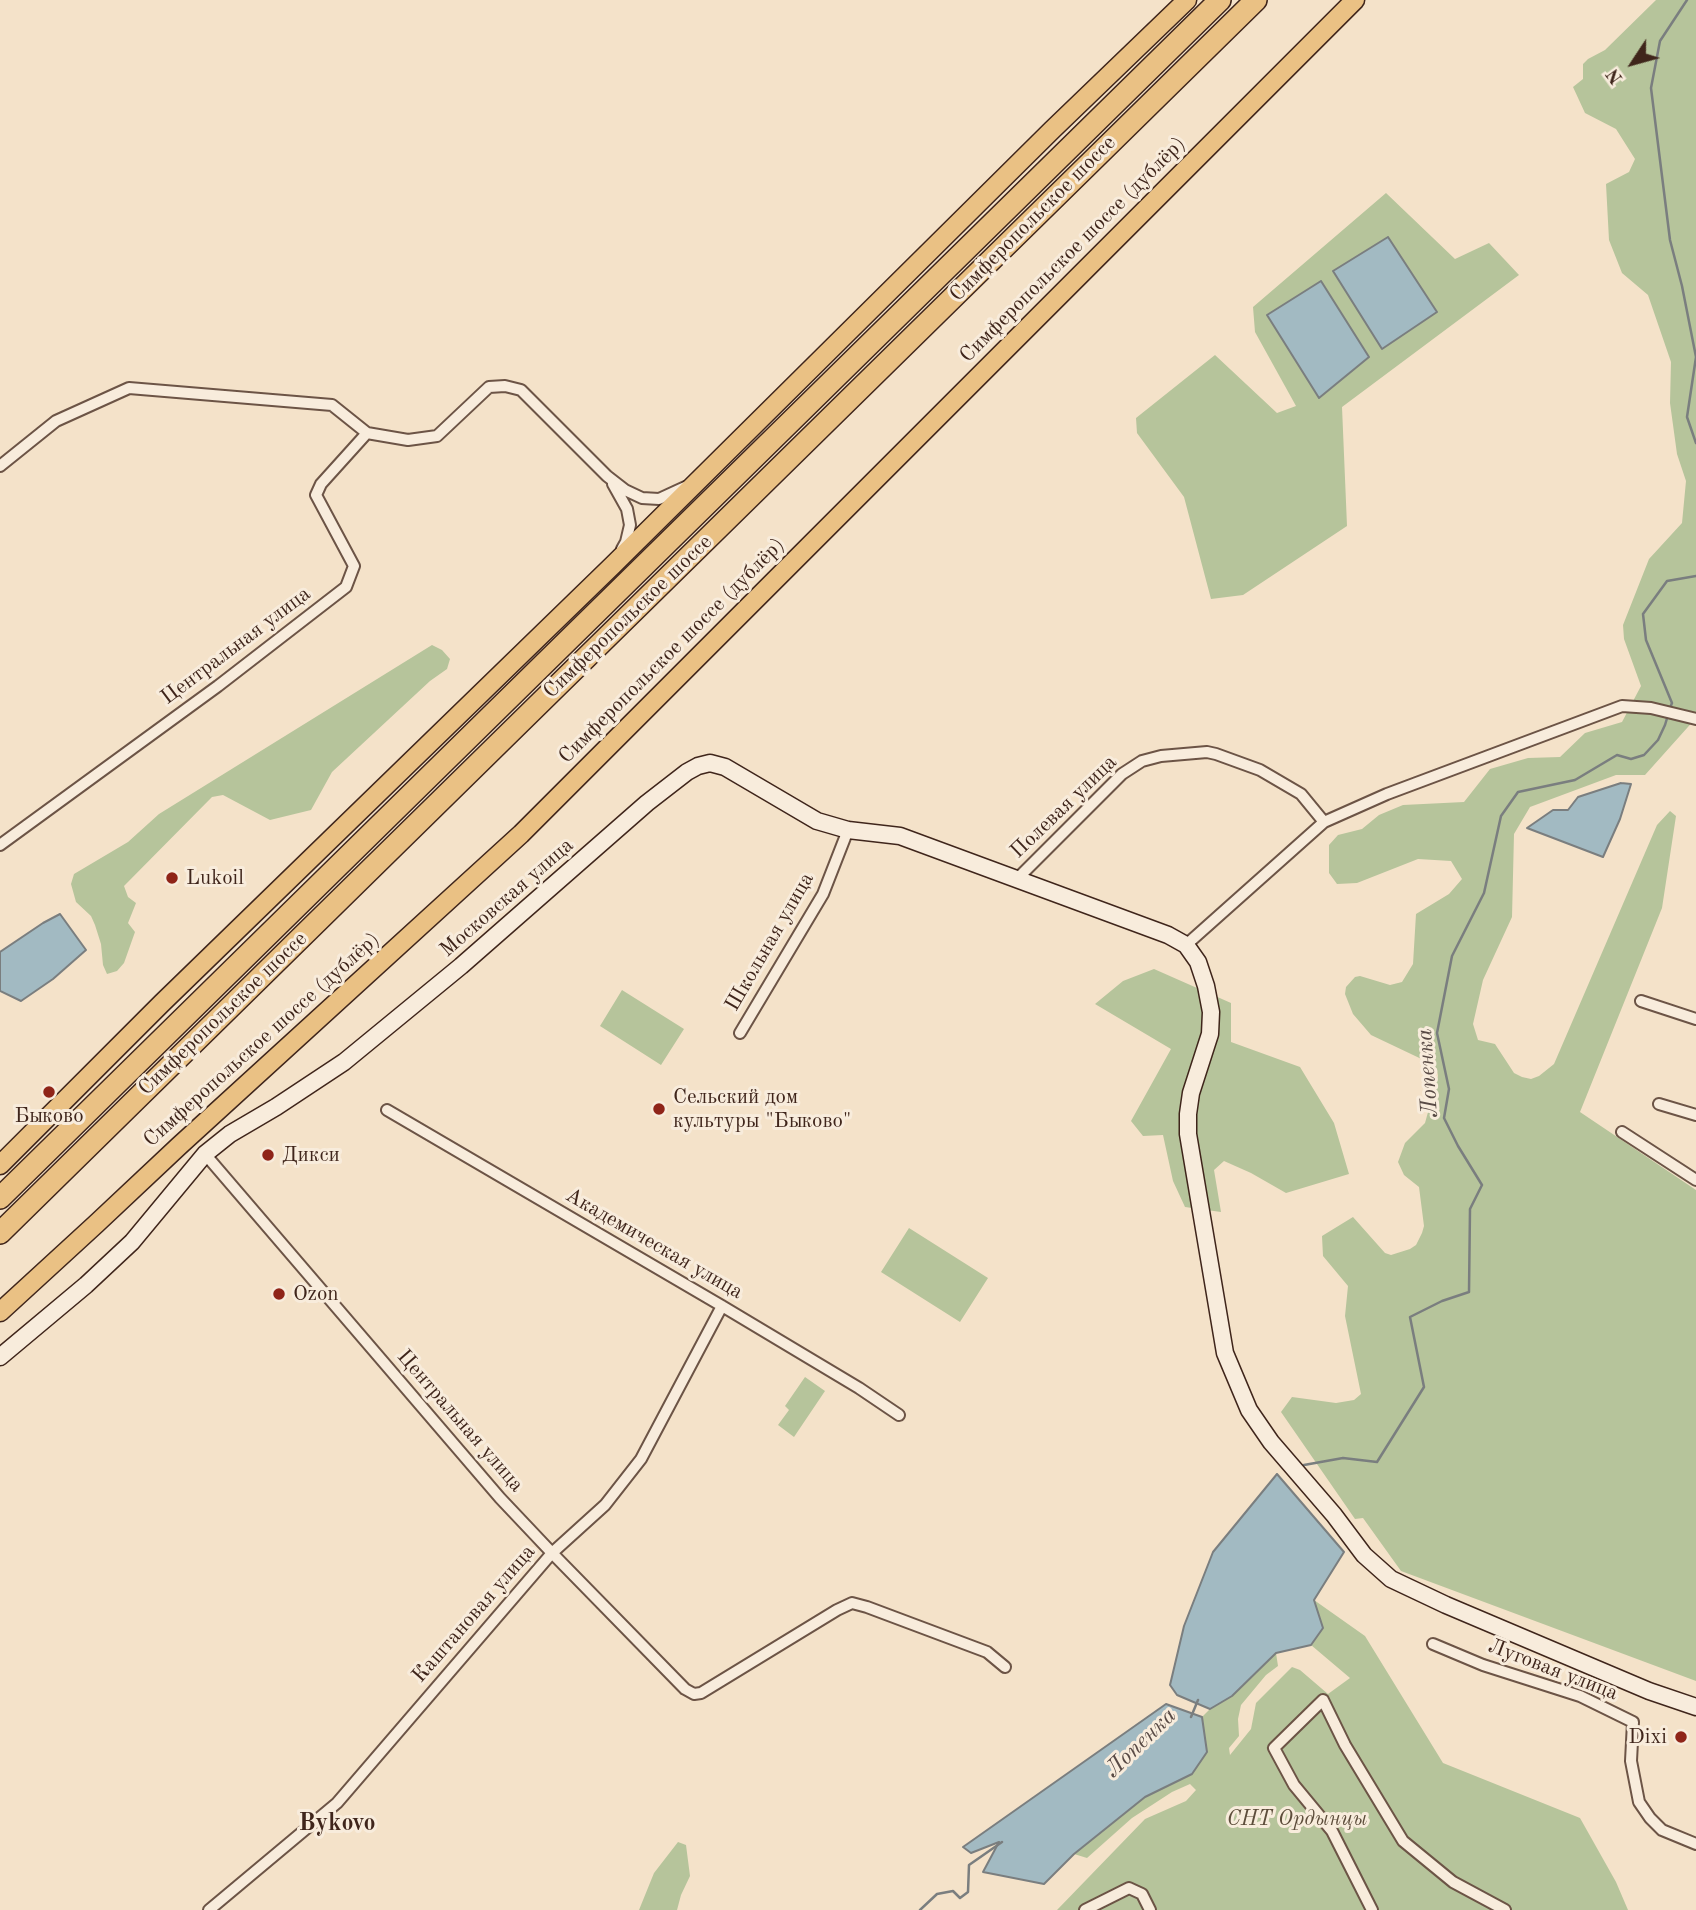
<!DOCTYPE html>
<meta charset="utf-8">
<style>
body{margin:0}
#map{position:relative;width:1696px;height:1910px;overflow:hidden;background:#f4e2c9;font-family:"Old Standard TT",serif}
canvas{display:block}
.north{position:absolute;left:1598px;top:28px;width:70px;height:70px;-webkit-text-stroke:5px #f8ecdc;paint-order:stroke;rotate:234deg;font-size:19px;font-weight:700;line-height:28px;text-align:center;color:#3f251b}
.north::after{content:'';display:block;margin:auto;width:24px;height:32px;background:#3f251b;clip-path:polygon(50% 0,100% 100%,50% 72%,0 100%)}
</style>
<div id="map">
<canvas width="1696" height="1910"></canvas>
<div class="north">N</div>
</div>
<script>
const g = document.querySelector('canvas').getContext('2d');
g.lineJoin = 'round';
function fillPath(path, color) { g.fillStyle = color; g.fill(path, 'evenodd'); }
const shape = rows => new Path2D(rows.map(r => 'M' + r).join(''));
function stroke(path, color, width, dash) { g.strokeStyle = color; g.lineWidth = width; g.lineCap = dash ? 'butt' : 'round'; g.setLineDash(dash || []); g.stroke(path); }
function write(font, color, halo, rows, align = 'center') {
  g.font = font + ' "Old Standard TT",serif'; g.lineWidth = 6; g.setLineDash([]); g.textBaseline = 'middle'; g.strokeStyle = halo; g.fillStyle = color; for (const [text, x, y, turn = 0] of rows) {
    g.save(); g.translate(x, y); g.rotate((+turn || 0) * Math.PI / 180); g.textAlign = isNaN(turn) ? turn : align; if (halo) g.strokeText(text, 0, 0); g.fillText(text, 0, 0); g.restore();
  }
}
fillPath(shape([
 [1656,0,1696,0,1696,718,1645,775,1616,775,1530,807,1514,834,1512,917,1483,980,1473,1024,1478,1040,1495,1044,1514,1073,1522,1077,1531,1079,1539,1076,1554,1064,1657,825,1670,811,1676,816,1662,908,1580,1112,1696,1190,1696,1681,1401,1571,1363,1518,1355,1519,1281,1412,1292,1397,1336,1403,1354,1400,1361,1394,1345,1316,1348,1286,1323,1256,1322,1236,1353,1217,1385,1253,1391,1255,1410,1249,1416,1245,1422,1233,1424,1226,1419,1187,1404,1175,1398,1162,1405,1143,1425,1123,1438,1076,1437,1069,1432,1064,1371,1035,1353,1014,1345,994,1346,987,1355,977,1360,976,1390,985,1402,982,1413,964,1416,914,1449,894,1462,879,1451,861,1418,859,1357,883,1337,884,1329,873,1329,845,1338,835,1362,829,1379,815,1403,805,1464,802,1490,769,1528,758,1560,757,1585,733,1622,722,1641,686,1624,639,1623,625,1649,559,1682,523,1686,481,1677,454,1670,403,1671,362,1648,295,1622,273,1609,240,1606,184,1629,172,1635,159,1616,129,1585,113,1573,87,1583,79,1583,64,1588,59,1605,50],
 [1386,193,1455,259,1489,243,1519,275,1342,407,1347,526,1243,595,1211,599,1184,497,1137,433,1136,418,1215,355,1277,413,1296,406,1255,332,1253,307],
 [432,645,442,650,450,659,447,669,430,681,332,772,311,810,270,820,223,795,212,797,124,886,128,897,136,903,128,923,135,932,124,963,117,971,107,974,103,965,101,944,95,925,91,916,76,902,71,884,74,874,128,842,159,814],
 [1154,969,1231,1003,1231,1042,1300,1067,1334,1123,1349,1174,1286,1193,1251,1173,1224,1161,1214,1170,1221,1212,1185,1207,1173,1181,1163,1135,1143,1136,1131,1121,1171,1049,1095,1004,1123,981],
 [622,990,684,1029,661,1065,600,1026],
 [909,1228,988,1278,960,1322,881,1272],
 [805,1377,825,1391,794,1437,778,1425,789,1410,785,1406],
 [1314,1600,1365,1636,1443,1763,1580,1818,1616,1882,1628,1910,1057,1910,1145,1819,1186,1801,1196,1790,1190,1784,1172,1792,1132,1818,1087,1858,1074,1854,1145,1797,1192,1774,1207,1752,1202,1717,1210,1709,1232,1696,1276,1653,1278,1666,1266,1675,1241,1705,1238,1719,1239,1736,1229,1748,1230,1755,1251,1729,1256,1703,1292,1667,1300,1670,1328,1694,1350,1678,1311,1645,1323,1628],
 [678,1842,686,1845,690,1876,681,1895,677,1910,639,1910,654,1873]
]), '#b6c49b');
const water = shape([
 [1388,237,1437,312,1382,349,1333,271,1388,237],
 [1321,281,1369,357,1319,398,1267,315,1321,281],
 [1621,783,1631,784,1620,819,1603,857,1527,828,1553,810,1568,810,1578,797,1621,783],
 [60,914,86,950,53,979,21,1001,0,991,0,952,43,923,60,914],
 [1277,1474,1344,1552,1314,1600,1323,1628,1311,1645,1276,1653,1232,1696,1210,1709,1177,1695,1170,1685,1184,1626,1213,1552,1277,1474],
 [1166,1704,1202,1717,1207,1752,1192,1774,1145,1797,1074,1854,1044,1884,983,1872,999,1842,971,1853,963,1847,1166,1704]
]);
fillPath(water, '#a2bac2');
stroke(water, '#7a7e7f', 2);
stroke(shape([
 [1687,0,1660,41,1651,88,1670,240,1682,286,1696,357,1687,417,1696,443],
 [1670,708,1672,703,1646,640,1643,614,1667,581,1696,576],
 [1304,1465,1343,1458,1377,1462,1424,1387,1410,1317,1442,1301,1469,1292,1470,1209,1482,1185,1458,1146,1444,1118,1449,1089,1437,1033,1452,956,1484,893,1501,816,1518,792,1575,780,1617,755,1631,759,1644,755,1658,740,1665,725,1668,715],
 [1191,1717,1198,1700],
 [920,1910,937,1894,953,1891,960,1898,968,1892,969,1865,1002,1842]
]), '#7a7e7f', 2.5);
const street = shape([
 [0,466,56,421,129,388,332,405,367,433,408,440,437,436,489,387,505,386,521,390,607,476,625,490,642,498,659,499,685,487],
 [613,484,627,509,630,525,626,542,622,549],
 [0,845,218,686,346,587,354,566,316,495,321,484,367,433],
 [1017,879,1122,774,1142,761,1161,756,1207,752,1216,754,1260,770,1301,794,1324,822],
 [1186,945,1324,822,1387,794,1622,706,1651,708,1696,719],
 [1641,1001,1696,1019],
 [740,1033,823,894,848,830],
 [1659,1104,1696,1115],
 [387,1110,722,1306,859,1388,899,1415],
 [1622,1132,1696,1180],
 [205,1154,500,1498,552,1553,685,1689,694,1694,701,1693,837,1610,852,1603,867,1607,987,1652,1005,1667],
 [1433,1644,1483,1665,1580,1696,1633,1722,1631,1761,1639,1802,1650,1818,1662,1830,1696,1844],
 [209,1910,337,1803,552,1553,605,1505,641,1459,722,1306],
 [1085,1910,1129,1888,1142,1894,1150,1910],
 [1372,1910,1332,1831,1294,1785,1274,1748,1323,1700,1345,1745,1403,1841,1453,1882,1505,1910]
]);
const secondary = shape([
 [0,1357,86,1285,132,1242,205,1154,230,1134,276,1107,344,1062,461,966,647,803,687,772,698,766,710,763,725,767,817,821,848,830,900,836,1168,935,1186,945,1198,962,1206,986,1211,1012,1210,1034,1191,1093,1188,1114,1188,1134,1225,1353,1249,1410,1271,1442,1334,1515,1364,1555,1391,1579,1446,1605,1649,1691,1696,1707]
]);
const primary = shape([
 [0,1165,162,1003,613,565,1052,130,1187,0],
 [0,1312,96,1224,179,1146,521,834,1355,0]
]);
const highway = shape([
 [0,1198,1220,0],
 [0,1233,1256,0]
]);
stroke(street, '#6c5446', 14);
stroke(secondary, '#3f251b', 19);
stroke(primary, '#3f251b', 21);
stroke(highway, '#3f251b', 24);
stroke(street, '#f8ecdc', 10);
stroke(secondary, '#f8ecdc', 16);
stroke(primary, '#eac184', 18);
stroke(highway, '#eac184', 21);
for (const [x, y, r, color] of [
 [172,878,7,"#8f2418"],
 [49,1092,7,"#8f2418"],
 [659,1109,7,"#8f2418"],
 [268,1155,7,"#8f2418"],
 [279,1294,7,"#8f2418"],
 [1681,1737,7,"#8f2418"]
]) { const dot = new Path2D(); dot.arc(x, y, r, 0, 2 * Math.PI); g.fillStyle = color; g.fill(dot); stroke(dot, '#f8ecdc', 2.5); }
write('21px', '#3f251b', '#f8ecdc', [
 ["Симферопольское шоссе",1033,219,-45],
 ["Симферопольское шоссе (дублёр)",1073,250,-45],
 ["Симферопольское шоссе",628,617,-44],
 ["Центральная улица",236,646,-37],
 ["Симферопольское шоссе (дублёр)",672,651,-45],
 ["Полевая улица",1064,807,-44],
 ["Московская улица",507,898,-41],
 ["Школьная улица",770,942,-60],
 ["Симферопольское шоссе",223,1014,-44],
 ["Симферопольское шоссе (дублёр)",262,1040,-42],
 ["Академическая улица",654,1244,30],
 ["Центральная улица",460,1421,49],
 ["Каштановая улица",474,1614,-49],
 ["Луговая улица",1553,1670,21]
]);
write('21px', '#3f251b', '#f8ecdc', [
 ["Lukoil",186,878],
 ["Сельский дом",673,1097],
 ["культуры \"Быково\"",673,1121],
 ["Быково",49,1116,"center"],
 ["Дикси",282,1155],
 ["Ozon",293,1294],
 ["Dixi",1667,1737,"right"]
], 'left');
write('italic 21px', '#5d4d3b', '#f8ecdc', [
 ["СНТ Ордынцы",1297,1819]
]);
write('italic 23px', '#584a45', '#f8ecdc', [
 ["Лопенка",1428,1073,-94],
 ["Лопенка",1141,1743,-44]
]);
write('bold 24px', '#3f251b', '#f8ecdc', [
 ["Bykovo",337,1824]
]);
</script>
